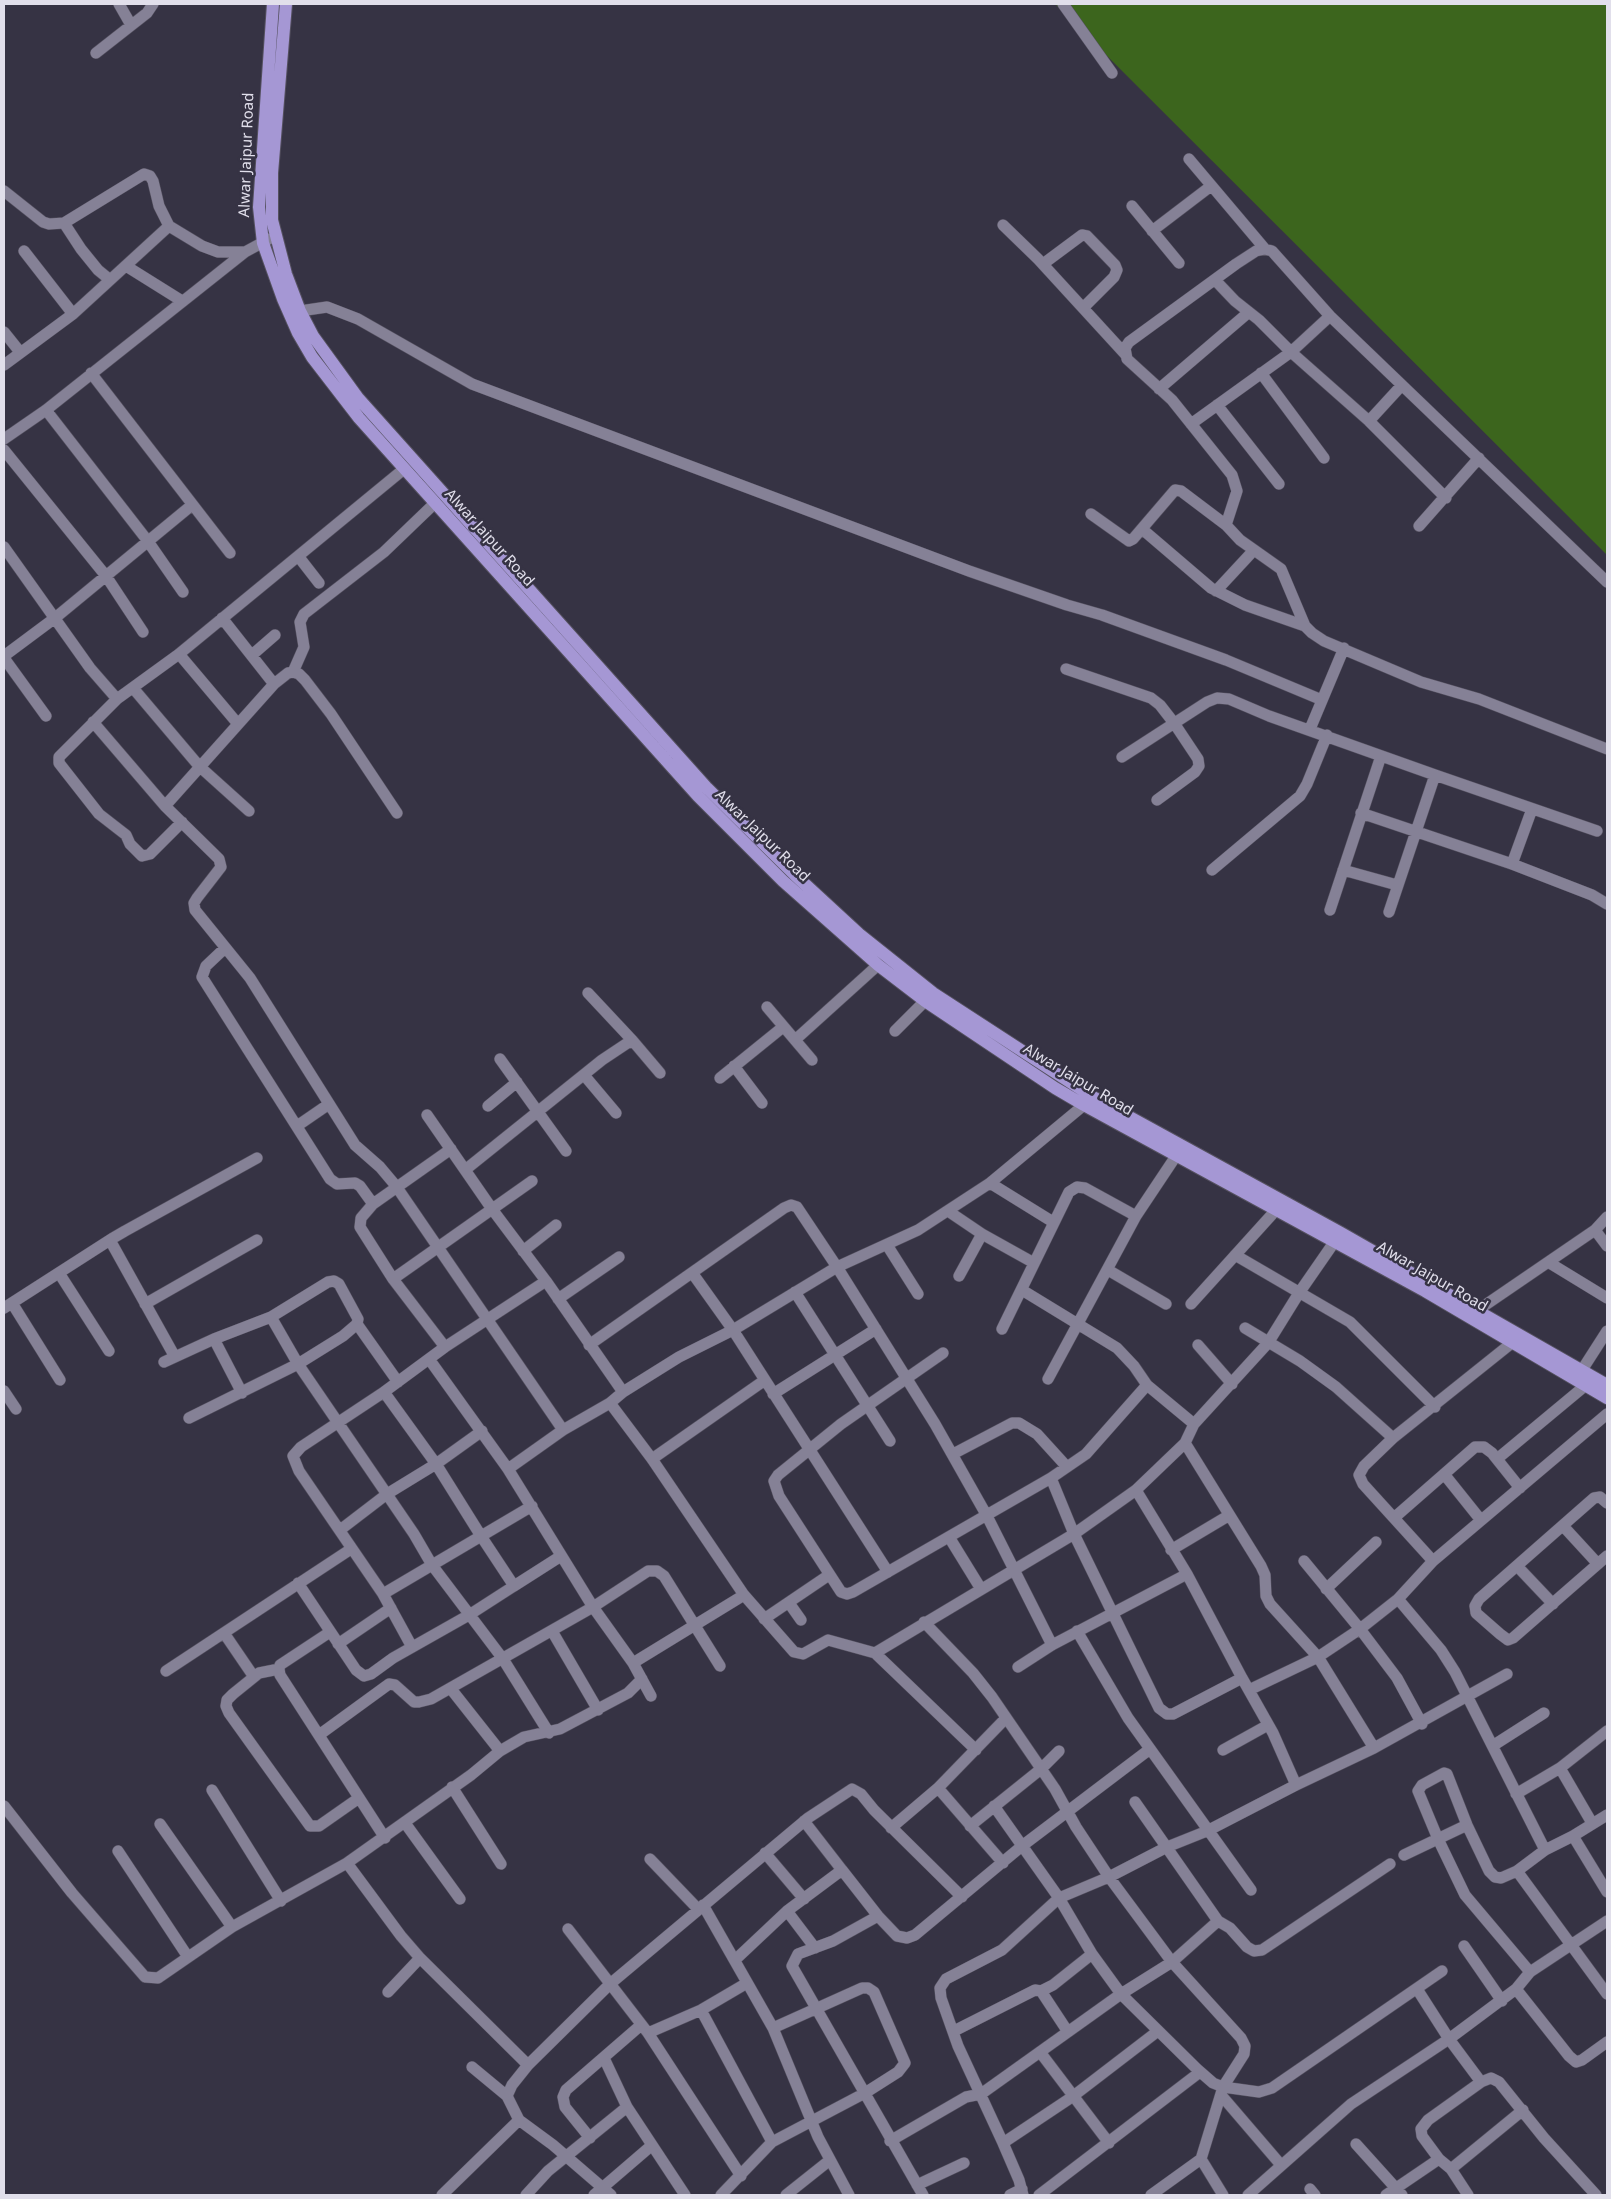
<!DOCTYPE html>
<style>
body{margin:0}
#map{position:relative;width:1611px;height:2199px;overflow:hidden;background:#363344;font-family:"Noto Sans",sans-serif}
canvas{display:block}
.frame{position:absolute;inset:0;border:5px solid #e1dfeb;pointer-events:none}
</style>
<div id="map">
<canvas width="1611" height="2199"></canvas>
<div class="frame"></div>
</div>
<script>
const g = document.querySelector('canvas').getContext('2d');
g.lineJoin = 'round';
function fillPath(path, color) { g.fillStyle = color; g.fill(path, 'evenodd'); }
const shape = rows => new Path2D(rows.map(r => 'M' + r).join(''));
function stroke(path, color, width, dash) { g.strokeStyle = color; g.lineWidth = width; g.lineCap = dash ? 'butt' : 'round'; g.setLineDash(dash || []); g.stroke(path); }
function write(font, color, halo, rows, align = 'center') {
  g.font = font + ' "Noto Sans",sans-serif'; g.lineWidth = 5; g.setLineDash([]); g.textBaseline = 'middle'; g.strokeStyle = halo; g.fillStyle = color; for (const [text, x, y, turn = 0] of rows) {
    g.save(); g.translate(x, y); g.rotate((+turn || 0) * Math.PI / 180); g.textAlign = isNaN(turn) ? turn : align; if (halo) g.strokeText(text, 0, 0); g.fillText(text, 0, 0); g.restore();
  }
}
fillPath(shape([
 [1055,4,1607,4,1607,555]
]), '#3c651d');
const minor = shape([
 [119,4,131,25],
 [1063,4,1112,73],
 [96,53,147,13,153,4],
 [1189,159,1265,249],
 [4,191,43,222,49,224,64,223,144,174,150,176,153,181,159,206,169,226,202,246,218,252,245,252],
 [1132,206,1179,263],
 [64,223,81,249,98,270,109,279],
 [1003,225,1038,259,1126,355],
 [1152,231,1211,186],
 [24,251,73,314],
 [1043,264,1082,235,1087,236,1115,265,1117,270,1114,277,1083,308],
 [126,266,182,301],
 [300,311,327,307,358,319,472,384,969,571,1067,605,1102,615,1226,660,1322,700],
 [1330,316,1291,352,1369,421,1446,498],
 [4,332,20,352],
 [4,365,73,314,169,226],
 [91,373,230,553],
 [1261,373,1324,458],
 [1159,389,1249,312],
 [1217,405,1279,484],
 [46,410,147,540,183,592],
 [1369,421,1402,385],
 [1191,424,1291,352,1259,320,1235,301,1215,280],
 [4,439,46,410,245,252,269,239],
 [4,450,106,576,143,632],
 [1091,514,1129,541,1133,539,1175,490,1181,491,1226,525],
 [1419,526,1479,458],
 [1142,529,1211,588,1245,605,1305,626],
 [4,547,90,668,117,699],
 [298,556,319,583],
 [1607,582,1330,316,1272,251,1265,249,1256,251,1236,264,1129,342,1125,348,1127,359,1172,400,1232,475,1237,491,1226,525,1240,540,1281,569,1305,626,1312,633,1324,641,1421,682,1479,699,1607,749],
 [1216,591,1254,550],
 [222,618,274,684],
 [179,654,238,724],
 [252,655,275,635],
 [4,656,55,618,192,505],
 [4,658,46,716],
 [1066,669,1151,698,1160,705,1174,723,1198,759,1199,766,1195,772,1157,800],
 [293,672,304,647,300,622,304,614,384,552,435,503],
 [133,688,199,766,249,811],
 [93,722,165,806,219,859,221,867,197,898,194,903,195,910,250,978,355,1145,380,1167,396,1186,563,1430],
 [1310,729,1344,648],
 [1122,757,1207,702,1217,698,1229,699,1269,716,1435,775,1597,831],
 [165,806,274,684,288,673,293,672,299,674,305,680,331,714,397,813],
 [1361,813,1512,864,1592,895,1607,904],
 [182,822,150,854,142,856,130,844,126,835,99,814,59,763,59,757,117,699,179,654,404,469],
 [1512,864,1532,809],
 [1212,870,1300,796,1307,784,1327,735],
 [1343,870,1397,885],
 [1330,910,1381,756],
 [1389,912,1435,775],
 [225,948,206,966,202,977,330,1179,337,1184,355,1183,360,1186,373,1204],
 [588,993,632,1040,660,1073],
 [767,1007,812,1060],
 [895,1031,925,1001],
 [795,1040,878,965],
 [500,1059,566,1151],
 [734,1066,762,1103],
 [584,1075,616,1113],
 [720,1078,783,1027],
 [488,1106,517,1082],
 [427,1115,492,1209,546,1281,623,1392],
 [297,1126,329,1104],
 [465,1170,602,1060,632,1040],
 [990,1183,1053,1222],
 [948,1211,982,1234,1034,1263],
 [1595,1230,1607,1246],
 [887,1245,918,1294],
 [523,1251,556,1225],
 [1235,1255,1350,1322,1435,1407],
 [1548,1262,1607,1298],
 [1108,1270,1166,1304],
 [59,1273,109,1351],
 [693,1274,733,1330,888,1572],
 [959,1276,982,1234],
 [393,1279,532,1181],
 [1022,1290,1117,1348,1134,1366,1147,1385,1194,1424],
 [795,1292,890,1441],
 [558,1299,619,1257],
 [12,1303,60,1380],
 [145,1304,257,1240],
 [1191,1304,1276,1210],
 [4,1308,113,1238],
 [1478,1310,1595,1230,1607,1217],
 [271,1317,328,1282,334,1281,339,1284,358,1319,357,1324,343,1336,298,1364,414,1534,432,1565,503,1659,549,1733],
 [357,1324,398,1382],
 [1245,1328,1300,1361,1336,1387,1393,1438],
 [1002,1329,1069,1192,1077,1187,1085,1188,1136,1216],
 [214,1339,242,1393],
 [589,1345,784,1208,791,1205,797,1207,837,1267,935,1424,987,1516,1052,1645],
 [1198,1345,1232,1384],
 [445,1347,393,1279,360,1227,361,1218,373,1204,451,1149],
 [943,1353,841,1424,778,1475,774,1481,779,1496,841,1592,847,1594,853,1592,1051,1478,1086,1454,1147,1385],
 [175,1357,111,1242,113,1238,125,1231,257,1158],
 [429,1359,508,1469,593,1607,633,1663,651,1696],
 [164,1362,214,1339,271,1317,298,1364,189,1418],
 [1582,1370,1607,1331],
 [1048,1379,1136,1216,1176,1156],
 [4,1391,16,1409],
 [773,1394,876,1329],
 [610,1403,652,1459,744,1595,794,1652,803,1654,828,1640,875,1653,976,1750],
 [1185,1443,1261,1566,1265,1575,1266,1596,1270,1604,1318,1657,1374,1748],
 [953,1454,1012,1423,1019,1423,1037,1434,1067,1467],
 [652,1459,765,1380],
 [1497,1459,1586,1385],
 [508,1469,563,1430,610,1403,623,1392,679,1357,733,1330,837,1267,918,1230,990,1183,1084,1105],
 [1444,1474,1480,1519],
 [1051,1478,1074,1534,1159,1708,1167,1714,1173,1714,1242,1678],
 [1136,1490,1187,1574,1242,1678,1273,1733,1296,1785],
 [1607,1503,1600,1497,1594,1498,1479,1599,1475,1606,1476,1613,1500,1634,1508,1640,1513,1638,1607,1556],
 [1395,1517,1475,1447,1484,1447,1492,1453,1520,1488],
 [1564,1527,1598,1564],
 [340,1530,387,1494,436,1464,482,1431],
 [949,1537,981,1589],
 [1171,1550,1228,1516],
 [1304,1561,1360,1629,1397,1678,1422,1724],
 [1433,1561,1363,1484,1359,1475,1364,1466,1393,1438,1513,1342],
 [1517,1566,1553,1604],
 [298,1583,356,1670,364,1676,371,1674,393,1658,469,1615,514,1586,481,1536,436,1464,384,1392],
 [514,1586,561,1556],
 [1326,1589,1376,1542],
 [383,1594,532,1506],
 [1398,1599,1441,1650,1455,1672,1545,1850],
 [789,1603,801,1620],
 [764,1619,829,1575],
 [924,1622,973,1673,992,1697,1055,1789,1076,1827,1109,1877,1172,1962,1241,2038,1245,2046,1244,2054,1223,2087,1201,2159,1223,2195],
 [552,1631,598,1710],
 [1077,1631,1128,1718,1251,1890],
 [330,1632,280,1665,279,1669,280,1675,385,1838],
 [224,1633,254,1677],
 [338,1644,391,1608],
 [412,1647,383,1594,299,1471,293,1456,301,1447,384,1392,445,1347,546,1281],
 [875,1653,1074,1534,1136,1490,1185,1443,1194,1424,1268,1343,1299,1293,1335,1241],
 [633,1663,744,1595],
 [1018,1667,1052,1645,1187,1574],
 [279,1669,259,1673,233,1694,227,1700,226,1706,229,1713,310,1826,319,1826,359,1798],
 [166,1671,351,1549],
 [451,1689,500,1751],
 [1249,1690,1318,1657,1360,1629,1398,1599,1433,1561,1607,1414],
 [319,1735,389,1684,395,1685,414,1702,419,1702,431,1699,593,1607,648,1571,657,1571,664,1576,720,1666],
 [1494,1745,1544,1713],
 [1223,1750,1268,1725],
 [1560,1768,1592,1823],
 [452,1787,501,1864],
 [938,1788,1003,1863],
 [212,1790,281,1901],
 [1516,1794,1560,1768,1607,1731],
 [4,1806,72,1893,145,1977,158,1978,232,1927,347,1863,471,1775,500,1751,524,1737,560,1729,628,1693,642,1679],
 [994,1806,1059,1898,1092,1954,1121,1994,1197,2069,1213,2083,1223,2087,1259,2092,1272,2088,1442,1971],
 [804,1821,842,1870],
 [405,1823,460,1899],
 [160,1824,232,1927],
 [970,1826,1041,1769,1059,1751],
 [891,1828,938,1788,1006,1718],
 [1573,1836,1607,1892],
 [118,1851,188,1957],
 [765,1853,804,1899],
 [1404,1855,1467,1825],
 [650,1859,698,1909],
 [347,1863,401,1936,420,1958,528,2065],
 [1517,1871,1607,1994],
 [703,1905,773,2028,818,2137,849,2195],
 [787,1911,815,1948],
 [878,1916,833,1941,798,1954,792,1966,923,2195],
 [1218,1921,1230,1928,1247,1947,1254,1951,1262,1950,1390,1864],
 [568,1929,648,2033,741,2176],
 [1464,1946,1502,2001],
 [735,1960,787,1911,842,1870,878,1916,897,1936,907,1938,915,1935,1022,1846,1150,1749],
 [1530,1972,1465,1895,1438,1839,1418,1791,1422,1785,1444,1773,1447,1774,1467,1825,1489,1871,1495,1877,1501,1878,1517,1871,1545,1850,1573,1836,1607,1815],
 [1417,1989,1449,2039,1481,2082,1491,2078,1499,2082,1544,2138,1596,2195],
 [1516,1989,1569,2056,1576,2062,1582,2060,1607,2042],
 [1041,1991,1068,2032],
 [388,1992,420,1958],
 [701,2010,772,2142],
 [954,2031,1035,1990,1041,1991,1053,1985,1092,1954],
 [648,2033,701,2010,747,1983],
 [1040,2052,1109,2143],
 [604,2058,627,2107,685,2195],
 [472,2067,507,2096],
 [1221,2095,1281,2165],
 [590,2138,565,2107,563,2097,566,2090,641,2025],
 [890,2141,966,2097,981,2094,1121,1994,1172,1962,1218,1921,1135,1802],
 [1003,2143,1072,2097,1158,2031],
 [1356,2144,1402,2195],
 [1439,2159,1422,2136,1421,2129,1428,2120,1481,2082],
 [1451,2169,1468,2195],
 [917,2185,964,2163],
 [1310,2189,1315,2195],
 [442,2195,519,2120],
 [526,2195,548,2171,627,2107],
 [594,2195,651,2146],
 [611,2195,553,2145,519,2120,507,2096,512,2085,528,2065,610,1984,808,1818,852,1789,861,1794,874,1810,962,1897],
 [721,2195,772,2142,865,2093,898,2072,905,2063,874,1992,868,1988,862,1988,773,2028],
 [786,2195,830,2160],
 [1010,2195,1022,2189],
 [1023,2195,1019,2180,1003,2143,958,2046,941,1998,940,1988,946,1979,1002,1950,1059,1898,1109,1877,1167,1847,1207,1831,1296,1785,1374,1748,1507,1674],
 [1039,2195,1200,2072],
 [1151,2195,1201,2159],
 [1248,2195,1351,2104,1449,2039,1516,1989,1530,1972,1607,1921],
 [1386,2195,1439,2159,1451,2169,1523,2110]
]);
const major = shape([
 [273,4,259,207,263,243,283,299,298,333,312,357,359,418,698,796,783,881,878,965,925,1001,1055,1088,1084,1105,1425,1291,1607,1398],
 [286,4,272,173,272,220,286,274,300,311,313,336,358,398,706,787,795,875,859,934,933,993,1093,1097,1341,1233,1607,1385]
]);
stroke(minor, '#555160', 12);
stroke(major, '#555160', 14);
stroke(minor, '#858196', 11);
stroke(major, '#a597d4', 12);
write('15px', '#e1dfeb', '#363344', [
 ["Alwar Jaipur Road",247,155,-88],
 ["Alwar Jaipur Road",489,538,48],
 ["Alwar Jaipur Road",762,836,44],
 ["Alwar Jaipur Road",1078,1080,31],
 ["Alwar Jaipur Road",1432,1277,30]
]);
</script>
